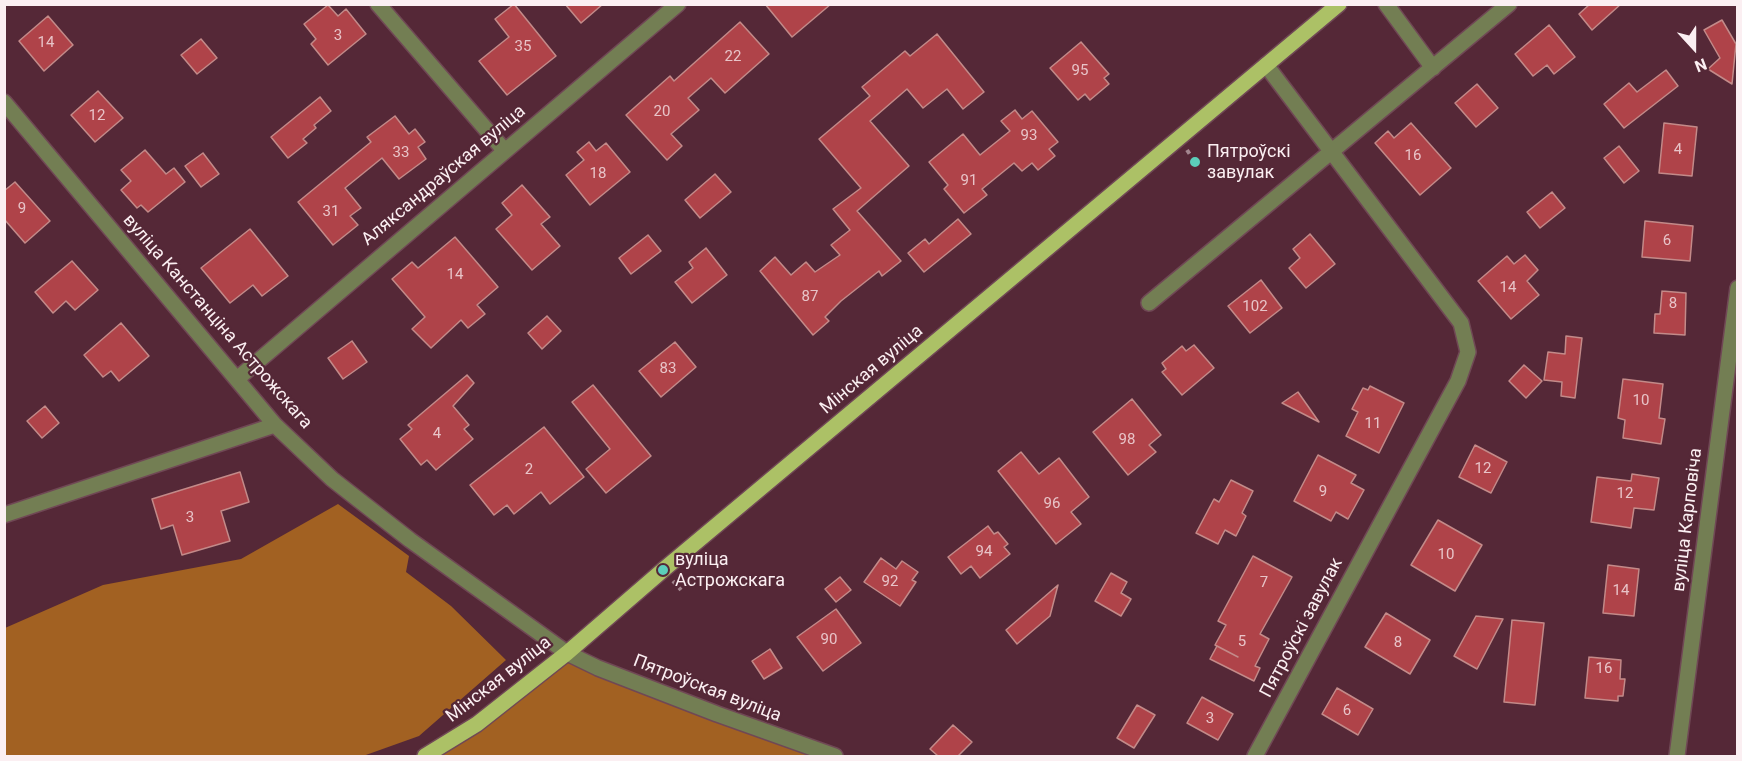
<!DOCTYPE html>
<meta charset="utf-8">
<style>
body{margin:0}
#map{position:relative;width:1742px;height:761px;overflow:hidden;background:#552837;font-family:Roboto,sans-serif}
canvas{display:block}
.frame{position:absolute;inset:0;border:6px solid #fbeff2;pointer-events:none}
.north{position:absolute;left:1664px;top:18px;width:60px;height:60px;-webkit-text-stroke:4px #552837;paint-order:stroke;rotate:159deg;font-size:16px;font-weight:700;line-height:24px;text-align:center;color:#fbeff2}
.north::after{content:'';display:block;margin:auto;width:21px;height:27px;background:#fbeff2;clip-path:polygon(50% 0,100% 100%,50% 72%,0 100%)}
</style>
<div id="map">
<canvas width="1742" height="761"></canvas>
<div class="frame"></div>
<div class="north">N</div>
</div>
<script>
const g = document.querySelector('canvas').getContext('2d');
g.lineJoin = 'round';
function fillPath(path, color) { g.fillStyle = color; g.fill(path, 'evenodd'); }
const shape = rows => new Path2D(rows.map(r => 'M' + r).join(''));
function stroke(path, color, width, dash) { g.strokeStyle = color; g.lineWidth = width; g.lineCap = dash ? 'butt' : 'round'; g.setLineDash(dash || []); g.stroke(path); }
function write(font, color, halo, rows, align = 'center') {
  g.font = font + ' Roboto,sans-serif'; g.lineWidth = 4.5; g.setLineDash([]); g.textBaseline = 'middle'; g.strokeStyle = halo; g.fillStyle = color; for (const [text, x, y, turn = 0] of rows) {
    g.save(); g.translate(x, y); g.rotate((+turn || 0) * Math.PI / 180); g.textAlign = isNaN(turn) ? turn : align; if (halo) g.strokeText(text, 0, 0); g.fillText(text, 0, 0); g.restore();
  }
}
fillPath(shape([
 [338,504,409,556,406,572,451,606,506,660,419,736,363,756,5,756,5,628,103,585,241,559],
 [567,653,835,756,425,756]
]), '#a26122');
const building = shape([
 [514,4,556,56,507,95,479,61,509,37,495,19,514,4],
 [565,4,603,4,581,23,565,4],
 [765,4,831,4,792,37,765,4],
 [1590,4,1621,4,1592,30,1579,14,1590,4],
 [328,5,338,16,346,9,366,34,328,65,311,44,316,39,304,24,328,5],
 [48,16,73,45,44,71,19,41,48,16],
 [1722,20,1736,44,1732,84,1708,69,1720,58,1704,30,1722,20],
 [740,22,769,54,725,93,711,78,688,98,699,110,671,134,682,146,667,160,626,115,670,76,674,81,740,22],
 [1549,25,1575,57,1554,74,1547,65,1533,76,1515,54,1549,25],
 [937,34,984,92,963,109,947,89,923,108,907,89,870,121,909,166,857,211,901,261,882,276,879,271,841,301,825,317,829,321,813,335,760,271,775,257,791,275,806,262,815,272,840,255,831,245,850,230,833,209,861,188,819,139,870,96,862,87,905,51,910,56,937,34],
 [201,39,217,58,197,74,181,55,201,39],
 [1081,42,1109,74,1104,78,1109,84,1090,100,1085,94,1078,100,1050,68,1081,42],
 [1666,70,1678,86,1624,128,1604,104,1629,83,1637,92,1666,70],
 [1477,84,1498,108,1476,127,1455,103,1477,84],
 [98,91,123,118,95,142,71,115,98,91],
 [320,97,331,111,314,125,316,128,303,139,307,143,288,158,271,137,320,97],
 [1015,110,1022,119,1032,111,1058,142,1049,149,1055,156,1038,170,1032,163,1022,171,1014,163,982,189,987,195,964,213,944,189,948,185,929,162,963,134,980,155,1010,131,1001,121,1015,110],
 [395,116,409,134,415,129,425,142,418,147,426,159,399,179,382,158,345,188,361,208,350,216,358,225,333,245,298,202,371,142,367,137,395,116],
 [1411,123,1451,168,1420,195,1375,143,1388,131,1394,138,1411,123],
 [1664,123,1697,127,1692,176,1659,173,1664,123],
 [589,142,596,151,606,143,630,172,590,205,566,175,584,160,577,152,589,142],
 [1619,146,1639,171,1624,183,1604,158,1619,146],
 [145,150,166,174,174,168,185,182,148,212,141,205,137,208,121,190,131,181,121,170,145,150],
 [203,153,219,174,201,187,185,166,203,153],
 [715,174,731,192,700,218,685,200,715,174],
 [15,182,50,221,25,243,4,219,4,191,15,182],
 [522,185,550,217,541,224,560,246,532,270,496,229,512,215,502,203,522,185],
 [1552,192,1565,208,1540,228,1527,212,1552,192],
 [958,219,971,234,924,272,908,253,925,239,929,244,958,219],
 [1645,221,1693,226,1690,261,1642,257,1645,221],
 [250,229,288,276,262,296,253,285,230,303,201,268,250,229],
 [1310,234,1335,264,1306,288,1289,268,1300,258,1293,249,1310,234],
 [648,235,661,251,631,274,619,258,648,235],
 [455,237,498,287,477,305,485,314,468,328,461,320,431,348,412,329,425,317,392,279,412,262,418,268,455,237],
 [706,248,727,275,692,303,675,282,693,268,689,262,706,248],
 [1525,255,1538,270,1527,281,1539,295,1511,319,1478,281,1507,256,1514,264,1525,255],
 [72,261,98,290,75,310,66,301,53,313,35,292,72,261],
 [1261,280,1282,308,1250,333,1228,306,1261,280],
 [1662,291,1686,293,1685,335,1654,333,1655,314,1660,314,1662,291],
 [547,316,561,331,542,349,528,333,547,316],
 [121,323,149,356,119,381,111,371,103,377,84,355,121,323],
 [1566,336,1582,338,1575,398,1561,396,1562,382,1544,380,1548,352,1565,354,1566,336],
 [352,341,367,362,343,379,328,358,352,341],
 [675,342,696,367,661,397,639,371,675,342],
 [1194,345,1214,368,1182,395,1162,372,1166,369,1162,363,1182,346,1186,351,1194,345],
 [1524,365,1542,381,1526,398,1509,381,1524,365],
 [467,375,474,383,453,406,469,425,464,429,473,439,436,470,427,460,421,465,400,439,412,429,408,425,467,375],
 [1623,379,1663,384,1659,418,1665,419,1661,444,1623,438,1625,420,1618,418,1623,379],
 [593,385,651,456,606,493,586,469,610,449,572,402,593,385],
 [1370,386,1404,403,1379,453,1346,436,1358,412,1352,409,1363,388,1368,390,1370,386],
 [1298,392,1319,422,1282,403,1298,392],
 [1132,399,1161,435,1149,445,1156,452,1128,475,1093,432,1132,399],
 [45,406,59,423,42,438,27,421,45,406],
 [544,427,584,477,550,504,541,492,514,514,507,505,494,515,470,485,544,427],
 [1475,445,1507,462,1491,493,1459,477,1475,445],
 [1021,452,1039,474,1059,458,1089,497,1071,512,1081,524,1056,544,998,471,1021,452],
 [1318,455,1356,475,1351,483,1364,490,1348,519,1336,512,1331,521,1294,501,1318,455],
 [240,472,249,502,221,511,230,541,182,555,173,525,161,529,152,499,240,472],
 [1632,474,1659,478,1654,510,1634,508,1631,528,1591,522,1597,477,1631,481,1632,474],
 [1231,480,1253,491,1242,513,1246,516,1236,536,1225,530,1218,544,1196,533,1214,499,1219,502,1231,480],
 [1438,520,1482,545,1455,591,1411,565,1438,520],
 [988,526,994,534,998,532,1008,544,1004,547,1010,554,980,578,971,566,961,574,948,557,988,526],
 [1253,556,1292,577,1260,634,1269,639,1255,666,1260,668,1254,681,1210,659,1217,646,1238,657,1215,645,1226,625,1218,621,1253,556],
 [881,558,896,569,902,561,918,572,912,580,916,582,900,606,864,582,881,558],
 [1608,565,1639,569,1634,616,1603,613,1608,565],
 [1111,573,1127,582,1121,593,1131,599,1121,616,1095,601,1111,573],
 [840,577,851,590,836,602,825,589,840,577],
 [1058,585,1050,616,1017,644,1006,630,1058,585],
 [836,609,861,643,823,671,797,637,836,609],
 [1386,613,1430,640,1410,674,1365,647,1386,613],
 [1476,616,1503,619,1477,669,1454,656,1476,616],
 [1512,620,1544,623,1535,705,1504,702,1512,620],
 [770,649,782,668,764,679,752,661,770,649],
 [1589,657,1621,660,1620,679,1625,679,1623,696,1618,696,1618,701,1585,698,1589,657],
 [1337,688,1373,709,1358,735,1322,714,1337,688],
 [1202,697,1233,714,1218,740,1187,723,1202,697],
 [1137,705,1155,715,1134,748,1117,738,1137,705],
 [953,725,972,742,958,756,938,756,930,749,953,725]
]);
fillPath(building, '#af4349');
stroke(building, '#c38a89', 1.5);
const minor = shape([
 [378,4,504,150],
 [1386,4,1433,68],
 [4,102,275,425,332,479,410,540,567,653,598,668,717,714,835,756],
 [1149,303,1509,4],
 [237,379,678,4],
 [4,515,275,425],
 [1255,756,1458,381,1468,352,1461,323,1266,65],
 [1677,756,1738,288]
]);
const major = shape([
 [425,756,477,724,567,653,663,570,1339,4]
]);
stroke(minor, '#704855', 18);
stroke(major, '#704855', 18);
stroke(shape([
 [1187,150,1195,162],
 [673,581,681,590]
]), '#a3868f', 4, [4.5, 4.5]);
stroke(minor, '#737e53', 15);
stroke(major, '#acc166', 15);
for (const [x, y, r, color] of [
 [1195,162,6,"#5cceba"],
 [663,570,6,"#5cceba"]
]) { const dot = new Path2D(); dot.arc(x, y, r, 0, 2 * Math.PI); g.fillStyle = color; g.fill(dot); stroke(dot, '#552837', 2); }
write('15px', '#e8c4c8', null, [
 ["3",338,36],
 ["14",46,43],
 ["35",523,47],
 ["22",733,57],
 ["95",1080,71],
 ["20",662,112],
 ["12",97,116],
 ["93",1029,136],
 ["4",1678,150],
 ["33",401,153],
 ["16",1413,156],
 ["18",598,174],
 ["91",969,181],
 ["9",22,209],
 ["31",331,212],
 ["6",1667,241],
 ["14",455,275],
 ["14",1508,288],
 ["87",810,297],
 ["8",1673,304],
 ["102",1255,307],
 ["83",668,369],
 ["10",1641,401],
 ["11",1373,424],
 ["4",437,434],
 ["98",1127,440],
 ["12",1483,469],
 ["2",529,470],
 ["9",1323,492],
 ["12",1625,494],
 ["96",1052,504],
 ["3",190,518],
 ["94",984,552],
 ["10",1446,555],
 ["92",890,582],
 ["7",1264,583],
 ["14",1621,591],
 ["90",829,640],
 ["5",1242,642],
 ["8",1398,643],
 ["16",1604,669],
 ["6",1347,711],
 ["3",1210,719]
]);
write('18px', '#fbeff2', '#552837', [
 ["Пятроўскі",1207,152],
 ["завулак",1207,173],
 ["вуліца",675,560],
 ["Астрожскага",675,581]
], 'left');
write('18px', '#fbeff2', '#552837', [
 ["Аляксандраўская вуліца",444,176,-40],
 ["вуліца Канстанціна Астрожскага",217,322,49],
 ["Мінская вуліца",872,370,-40],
 ["вуліца Карповіча",1688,520,-83],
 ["Пятроўскі завулак",1302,628,-62],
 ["Мінская вуліца",499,680,-38],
 ["Пятроўская вуліца",707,689,21]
]);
</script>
